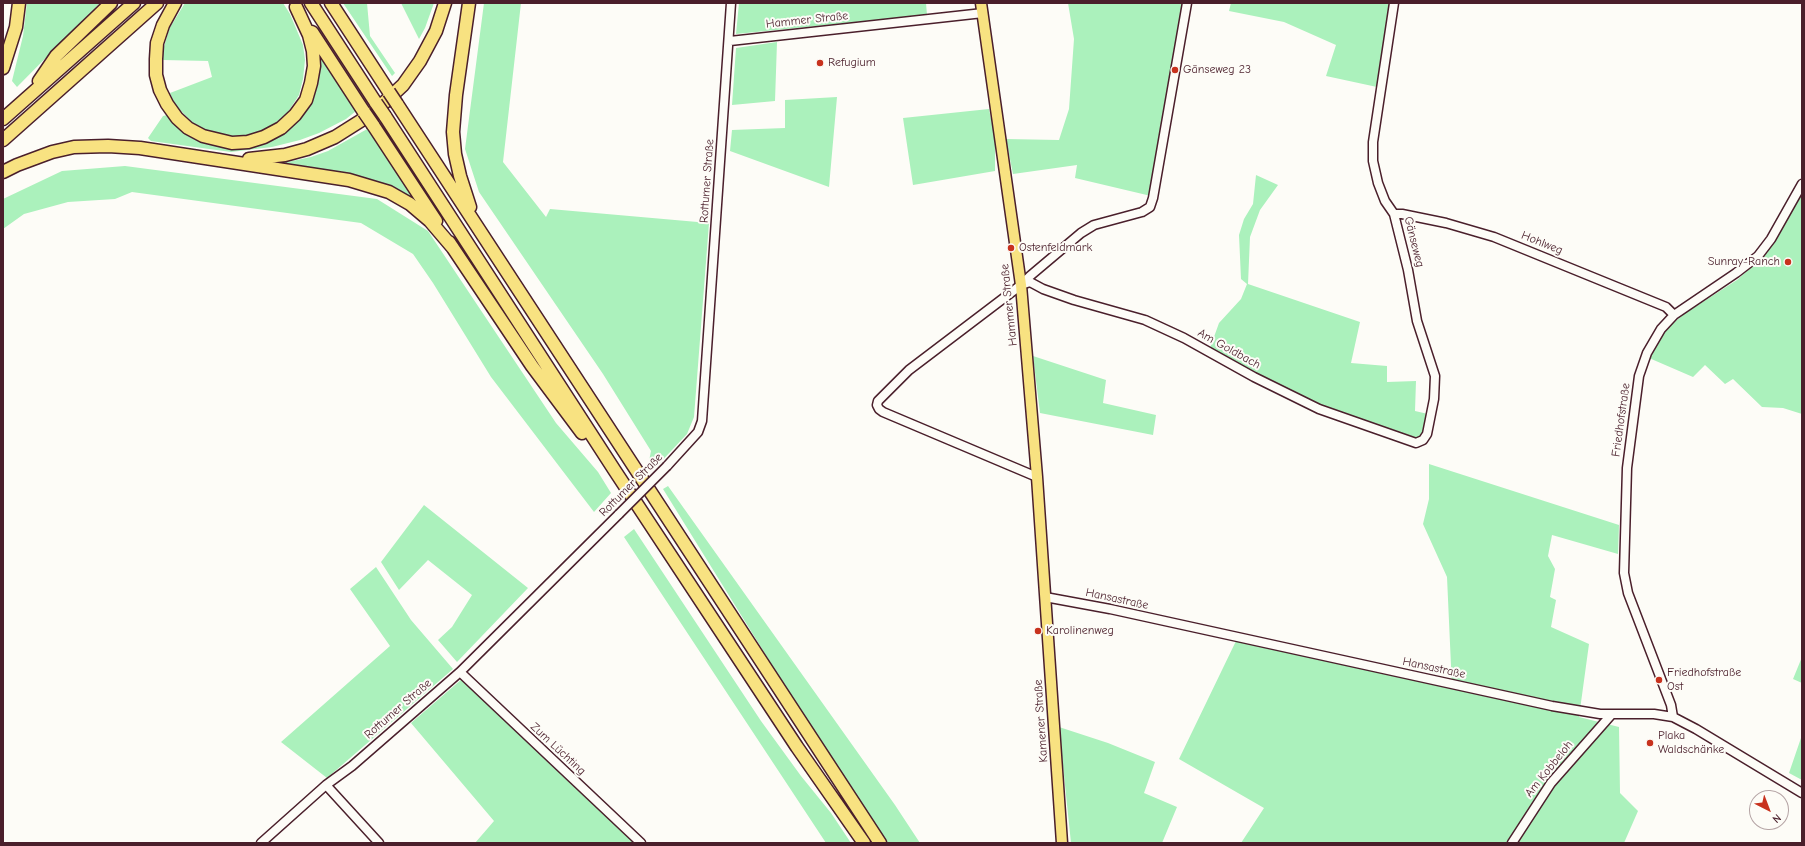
<!DOCTYPE html>
<meta charset="utf-8">
<style>
body{margin:0}
#map{position:relative;width:1805px;height:846px;overflow:hidden;background:#fdfcf7;font-family:"Comic Neue",sans-serif}
canvas{display:block}
.frame{position:absolute;inset:0;border:4px solid #4a1f2b;pointer-events:none}
.north{position:absolute;left:1749px;top:790px;width:40px;height:40px;box-sizing:border-box;background:#fdfcf7;border:1px solid #b5a4a5;border-radius:50%;rotate:138deg;font-size:11px;font-weight:700;line-height:16px;text-align:center;color:#4a1f2b}
.north::after{content:'';display:block;margin:auto;width:14px;height:18px;background:#c8321e;clip-path:polygon(50% 0,100% 100%,50% 72%,0 100%)}
</style>
<div id="map">
<canvas width="1805" height="846"></canvas>
<div class="frame"></div>
<div class="north">N</div>
</div>
<script>
const g = document.querySelector('canvas').getContext('2d');
g.lineJoin = 'round';
function fillPath(path, color) { g.fillStyle = color; g.fill(path, 'evenodd'); }
const shape = rows => new Path2D(rows.map(r => 'M' + r).join(''));
function stroke(path, color, width, dash) { g.strokeStyle = color; g.lineWidth = width; g.lineCap = dash ? 'butt' : 'round'; g.setLineDash(dash || []); g.stroke(path); }
function write(font, color, halo, rows, align = 'center') {
  g.font = font + ' "Comic Neue",sans-serif'; g.lineWidth = 4; g.setLineDash([]); g.textBaseline = 'middle'; g.strokeStyle = halo; g.fillStyle = color; for (const [text, x, y, turn = 0] of rows) {
    g.save(); g.translate(x, y); g.rotate((+turn || 0) * Math.PI / 180); g.textAlign = isNaN(turn) ? turn : align; if (halo) g.strokeText(text, 0, 0); g.fillText(text, 0, 0); g.restore();
  }
}
fillPath(shape([
 [27,3,100,3,17,87,12,81,23,36],
 [185,3,283,3,290,14,303,45,305,60,303,79,299,95,288,112,270,128,251,136,223,136,208,132,194,124,174,104,170,93,212,77,208,61,163,60,162,54,169,29],
 [343,3,367,3,370,36,395,73,392,76],
 [401,3,434,3,425,28,419,39],
 [484,3,521,3,503,162,546,217,550,209,709,223,694,417,687,434,656,467,649,461,651,451,603,374,479,192,465,149],
 [739,3,926,3,927,15,736,34],
 [1068,3,1182,3,1151,196,1075,178,1077,165,1013,174,1006,139,1059,140,1069,109,1074,39],
 [1231,3,1391,3,1377,87,1326,76,1336,45,1284,22,1229,11],
 [777,42,775,101,732,105,736,48],
 [320,53,356,111,346,119,319,133,300,140,272,147,231,152,151,141,148,138,163,116,167,115,173,121,200,140,212,145,226,147,253,146,270,141,286,132,304,114,317,86],
 [837,97,829,187,730,151,732,130,785,128,785,100],
 [989,109,995,139,995,171,913,185,903,118],
 [369,128,420,204,398,191,363,177,278,164,311,157,328,151],
 [125,166,377,199,428,231,556,423,598,472,611,493,594,512,491,377,433,283,413,254,361,223,132,192,115,199,68,202,24,214,3,229,3,199,62,171],
 [1256,175,1278,185,1260,210,1250,237,1248,284,1360,322,1351,363,1387,366,1387,382,1416,381,1415,411,1428,414,1424,434,1417,438,1302,398,1254,375,1210,348,1219,323,1241,299,1247,284,1241,279,1239,235,1244,219,1253,204],
 [1802,192,1802,414,1783,408,1762,407,1733,379,1725,384,1705,365,1693,377,1649,358,1656,344,1670,326,1684,314,1737,280,1767,253],
 [1033,356,1106,380,1103,403,1156,415,1153,435,1040,413],
 [1429,464,1619,525,1618,554,1552,535,1548,556,1555,569,1550,597,1556,600,1551,627,1589,644,1579,717,1619,727,1620,793,1638,811,1624,843,1241,843,1264,808,1179,759,1236,641,1452,688,1447,577,1423,524,1429,499],
 [668,486,895,805,920,843,888,843,811,728,663,489],
 [424,505,528,588,457,662,438,640,452,627,472,595,428,560,399,590,381,562],
 [634,529,761,721,801,776,831,813,851,843,826,843,624,537],
 [376,567,411,620,453,669,327,778,281,742,390,646,350,589],
 [1802,657,1802,683,1793,679],
 [462,679,636,843,475,843,494,821,411,723],
 [1059,727,1108,743,1155,762,1144,793,1177,807,1162,843,1071,843],
 [1802,735,1802,780,1789,773]
]), '#abf1bc');
const minor = shape([
 [730,41,983,13],
 [1394,214,1402,214,1446,223,1494,237,1666,307,1674,315],
 [1021,285,1030,282,1043,289,1074,300,1145,320,1184,338,1254,377,1319,409,1416,443,1423,440,1427,434,1434,399,1435,376,1417,321,1408,270,1394,214,1385,201,1378,183,1373,161,1373,142,1394,3],
 [667,466,698,432,702,421,731,3],
 [1037,477,883,412,879,409,877,405,878,401,909,370,1021,285,1030,276,1081,233,1094,225,1142,212,1150,207,1153,198,1187,3],
 [1045,597,1110,609,1552,706,1600,714,1654,714,1673,717,1696,729,1802,793],
 [460,672,641,843],
 [1673,717,1671,705,1628,593,1624,573,1627,468,1639,376,1647,353,1661,329,1674,315,1736,273,1758,256,1771,239,1802,184],
 [326,785,379,843],
 [261,843,326,785,352,766,460,672,619,514],
 [1512,843,1551,783,1611,715]
]);
const major = shape([
 [981,3,1021,285,1037,477,1062,843]
]);
const highway = shape([
 [175,3,163,25,157,43,156,59,156,75,160,90,167,104,177,118,188,128,203,136,232,143,248,142,264,137,281,128,295,115,306,100,311,83,314,66,313,51,309,35,296,7],
 [311,3,376,103],
 [331,3,389,92],
 [469,3,456,95,453,132,455,154,460,176,470,207],
 [312,32,364,112],
 [3,68,16,27,19,3],
 [39,81,56,56,111,3],
 [397,104,880,843],
 [385,116,615,471,797,747,864,843],
 [3,119,134,3],
 [373,125,436,221],
 [3,140,157,3],
 [249,159,285,155,307,149,335,137,373,113,403,85,420,61,436,31,445,3],
 [3,172,17,165,52,152,74,147,108,146,140,148,349,180,389,192,410,204,430,221,453,248],
 [449,242,532,366,582,433]
]);
stroke(minor, '#4a1f2b', 11);
stroke(major, '#4a1f2b', 13);
stroke(highway, '#4a1f2b', 15);
stroke(minor, '#fdfcf7', 8);
stroke(major, '#f8e281', 10);
stroke(highway, '#f8e281', 12);
const minorBridge = shape([
 [619,514,667,466]
]);
const highwayBridge = shape([
 [389,92,397,104],
 [376,103,385,116],
 [364,112,373,125]
]);
stroke(minorBridge, '#4a1f2b', 11, []);
stroke(highwayBridge, '#4a1f2b', 15, []);
stroke(minorBridge, '#fdfcf7', 8);
stroke(highwayBridge, '#f8e281', 12);
for (const [x, y, r, color] of [
 [820,63,4,"#c8321e"],
 [1175,70,4,"#c8321e"],
 [1011,248,4,"#c8321e"],
 [1788,262,4,"#c8321e"],
 [1038,631,4,"#c8321e"],
 [1659,680,4,"#c8321e"],
 [1650,743,4,"#c8321e"]
]) { const dot = new Path2D(); dot.arc(x, y, r, 0, 2 * Math.PI); g.fillStyle = color; g.fill(dot); stroke(dot, '#fdfcf7', 1.5); }
write('12px', '#4a1f2b', '#fdfcf7', [
 ["Hammer Straße",807,20,-6],
 ["Rottumer Straße",707,181,-86],
 ["Gänseweg",1414,242,76],
 ["Hohlweg",1542,243,22],
 ["Hammer Straße",1009,305,-96],
 ["Am Goldbach",1229,349,29],
 ["Friedhofstraße",1621,420,-82],
 ["Rottumer Straße",631,485,-45],
 ["Hansastraße",1117,599,12],
 ["Hansastraße",1434,668,12],
 ["Rottumer Straße",398,709,-41],
 ["Kamener Straße",1041,721,-94],
 ["Zum Lüchting",558,749,43],
 ["Am Kobbeloh",1549,769,-51]
]);
write('12px', '#4a1f2b', '#fdfcf7', [
 ["Refugium",828,63],
 ["Gänseweg 23",1183,70],
 ["Ostenfeldmark",1019,248],
 ["Sunray-Ranch",1780,262,"right"],
 ["Karolinenweg",1046,631],
 ["Friedhofstraße",1667,673],
 ["Ost",1667,687],
 ["Plaka",1658,736],
 ["Waldschänke",1658,750]
], 'left');
</script>
